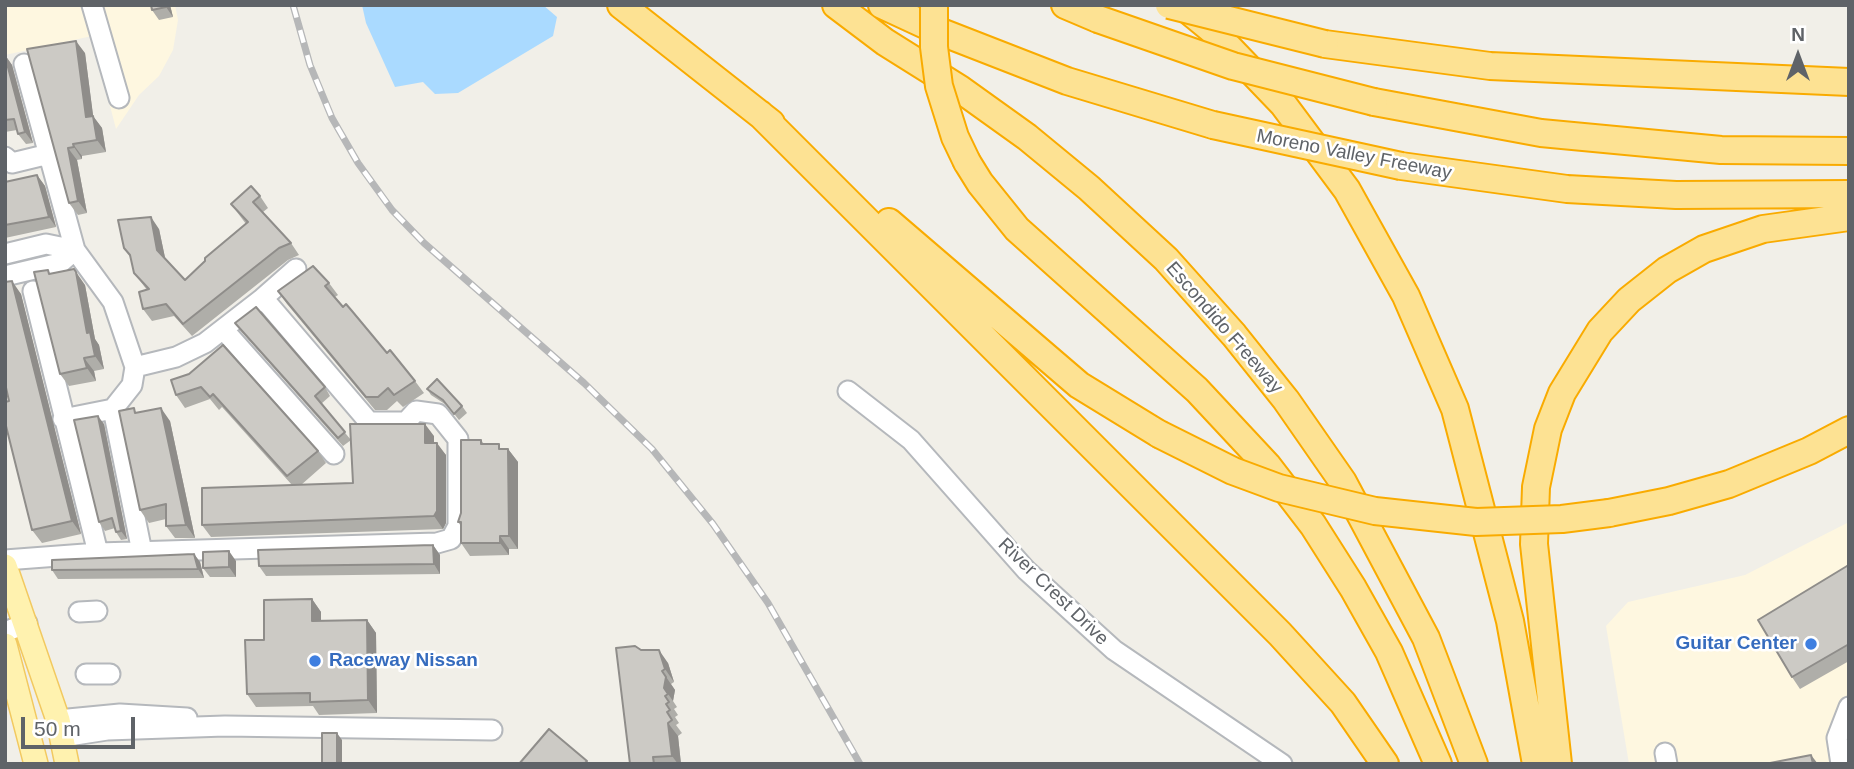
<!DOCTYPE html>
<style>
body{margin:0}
#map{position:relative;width:1854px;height:769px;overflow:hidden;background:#f1efe8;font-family:Arial,sans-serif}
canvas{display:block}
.frame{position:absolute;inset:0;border:7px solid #5f6368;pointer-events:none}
.north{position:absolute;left:1763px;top:21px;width:70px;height:70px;-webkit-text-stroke:5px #fff;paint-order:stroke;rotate:0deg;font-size:19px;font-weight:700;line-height:28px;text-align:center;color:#5f6368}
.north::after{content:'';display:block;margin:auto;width:24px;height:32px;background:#5f6368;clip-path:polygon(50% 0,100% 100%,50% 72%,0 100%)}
.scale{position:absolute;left:21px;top:717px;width:114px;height:32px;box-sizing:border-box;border:4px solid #5f6368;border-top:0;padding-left:9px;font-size:21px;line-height:24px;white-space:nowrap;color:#5f6368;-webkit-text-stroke:5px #fff;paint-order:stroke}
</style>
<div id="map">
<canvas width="1854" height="769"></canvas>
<div class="frame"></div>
<div class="north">N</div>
<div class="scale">50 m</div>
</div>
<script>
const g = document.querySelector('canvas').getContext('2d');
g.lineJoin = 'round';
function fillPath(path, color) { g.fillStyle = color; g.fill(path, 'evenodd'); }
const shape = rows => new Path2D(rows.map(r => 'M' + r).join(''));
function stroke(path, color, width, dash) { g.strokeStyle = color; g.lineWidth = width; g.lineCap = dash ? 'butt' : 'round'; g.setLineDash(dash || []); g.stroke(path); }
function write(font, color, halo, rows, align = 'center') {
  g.font = font + ' Arial,sans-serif'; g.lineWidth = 5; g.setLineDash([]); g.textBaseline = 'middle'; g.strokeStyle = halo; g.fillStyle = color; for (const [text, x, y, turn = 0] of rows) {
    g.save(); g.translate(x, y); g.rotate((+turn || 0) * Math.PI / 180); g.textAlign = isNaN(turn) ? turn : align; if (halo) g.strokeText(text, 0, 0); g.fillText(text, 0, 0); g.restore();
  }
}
fillPath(shape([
 [5,5,175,5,178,20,173,50,159,76,139,95,116,129,92,36,5,55],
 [1849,522,1849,764,1629,764,1606,626,1628,602,1745,575]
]), '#fef7e0');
fillPath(shape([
 [362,5,543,5,557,17,553,36,458,93,435,94,423,82,395,87,366,23]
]), '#aadaff');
const minor = shape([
 [92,5,119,98],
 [5,157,12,163,49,154],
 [5,254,46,244,75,250],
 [5,276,60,263,75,250],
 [33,291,98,553],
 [263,298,296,269],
 [223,329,334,454],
 [135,367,132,385,113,409,142,552],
 [848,391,911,440,1026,570,1114,650,1282,764],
 [63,419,113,409],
 [5,560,98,553,437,543,451,539,458,526,458,439,438,414,416,411,406,422,369,422,263,298,205,343,176,357,135,367,113,302,75,250,24,64],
 [79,612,97,611],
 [5,632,27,623],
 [86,674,110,674],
 [58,720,120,714,187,718],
 [62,737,107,730,225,726,492,730],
 [1665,753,1667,764],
 [1841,764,1837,738,1849,707]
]);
const major = shape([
 [5,566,58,720,67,764],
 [5,645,36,764]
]);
const highway = shape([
 [621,5,771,123],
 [836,5,885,42,960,89,1027,137,1089,188,1166,259,1234,335,1286,400,1343,482,1426,638,1474,764],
 [882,5,936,30,1067,81,1213,125],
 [1065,5,1098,19],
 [1183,6,1211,29,1283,104,1347,190,1406,296,1455,409,1510,621,1536,764],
 [1325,44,1490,66,1849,82],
 [1374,102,1541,133,1721,150,1849,151],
 [760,114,1280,634,1343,703,1385,764],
 [967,162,980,183,1017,229,1197,390,1267,465,1313,525,1353,588,1389,652,1438,764],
 [1401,166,1567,189,1676,195,1849,194],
 [889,222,1079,385,1159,434],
 [1609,513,1669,501,1729,484,1809,451,1849,430],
 [1558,764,1534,544,1536,487,1548,429,1562,393,1600,331,1629,300,1667,270,1704,249,1763,229,1849,217]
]);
stroke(minor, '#b5b8bc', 23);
stroke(major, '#f2c960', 26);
stroke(highway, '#f9ab00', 30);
stroke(minor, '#fff', 19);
stroke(major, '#fff2af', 23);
stroke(highway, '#fde293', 26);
const rail = shape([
 [293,5,310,65,332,118,358,163,392,210,424,243,584,383,652,449,713,524,768,603,860,764]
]);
stroke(rail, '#b6b7b8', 7);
stroke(rail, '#fff', 4.5, [13]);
const highwayBridge = shape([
 [934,5,934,47,939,86,955,137,967,162],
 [1169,5,1325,44],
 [1098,19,1233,66,1374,102],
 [1213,125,1401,166],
 [1159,434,1233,471,1279,488,1375,511,1476,522,1562,519,1609,513]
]);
stroke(highwayBridge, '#f9ab00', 30, []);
stroke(highwayBridge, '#fde293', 26);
fillPath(shape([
 [170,5,173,17,159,20,152,10],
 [27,49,85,53,93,116,102,128,106,152,82,156,82,159,77,160,87,213,78,215,69,203],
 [5,55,12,65,33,143,26,144,18,134,17,130,5,132],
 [37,175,45,186,56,227,5,238,5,182],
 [260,196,268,208,263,212,291,243,299,255,288,260,192,336,174,316,152,321,143,309,147,290,134,273,131,258,124,248,159,229,165,258,185,280,246,224,231,204],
 [51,273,85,285,95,339,99,345,104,369,94,371,96,381,69,386,60,374],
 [5,282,21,294,81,534,42,543,32,530,9,401,7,392,5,392],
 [329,283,338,295,335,297,387,353,415,381,424,393,403,407,397,401,387,410,375,410,287,304,278,291],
 [235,323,325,387,330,396,321,404,351,440,434,436,434,443,446,455,446,523,443,529,211,537,202,525,292,485,222,407,219,410,210,399,185,408,176,395,189,374,318,451,326,463,301,485,353,483,351,440,343,446,241,331],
 [427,389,462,406,467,413,459,420,448,406,431,395],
 [137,413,170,421,195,538,175,538,166,526,166,519,149,523,140,510],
 [104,424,127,539,121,540,116,532,115,528,105,531,99,522],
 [481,440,484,444,502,449,508,449,518,462,518,549,509,549,509,555,470,556,461,543,461,526,458,522],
 [433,545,440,555,440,574,266,576,259,566],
 [194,554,200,562,204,578,58,579,52,570],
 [236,561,236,577,210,577,203,568],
 [1849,568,1849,661,1800,689,1792,677],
 [312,599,321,612,321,621,367,620,376,633,377,713,319,715,313,706,256,707,247,694,264,640],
 [641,650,668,663,674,682,671,684,675,690,673,701,677,707,674,709,678,715,675,717,679,723,676,725,682,733,678,736,681,764,630,764]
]), '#afaea9');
fillPath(shape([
 [166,5,170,5,173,17,166,7],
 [76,41,85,53,95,130,86,117],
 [5,55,12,65,33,143,25,132],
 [93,116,102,128,106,152,97,140],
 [73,144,82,156,82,159,74,147],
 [68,148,77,160,87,213,78,201],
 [37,175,45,186,56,227,49,217],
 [151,217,159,229,166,262,157,250],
 [76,272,85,285,95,339,99,345,104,369,95,356,87,333],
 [12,281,21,294,81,534,72,521],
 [84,358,94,371,96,381,87,368],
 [161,408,170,421,195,538,186,525],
 [98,416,104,424,127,539,121,531],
 [425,424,434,436,434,455,425,443],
 [437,443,446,455,446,523,443,529,434,516],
 [508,449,518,462,518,549,509,536],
 [500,536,509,549,509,555,500,543],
 [433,545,440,555,440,574,434,564],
 [229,551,236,561,236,577,229,567],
 [194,554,200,562,204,578,198,569],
 [312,599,321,612,321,634,312,621],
 [367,620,376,633,377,713,368,700],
 [659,650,668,663,674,682,665,669],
 [662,671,675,690,673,701,664,688],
 [668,723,678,736,681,764,678,764,672,756],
 [337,733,342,740,342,764,337,764],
 [1811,755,1818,764,1813,764]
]), '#8f8d8a');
const building = shape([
 [151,5,166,5,166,7,152,10,151,5],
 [76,41,86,117,93,116,97,140,73,144,74,147,68,148,78,201,69,203,27,49,76,41],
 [5,56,25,132,18,134,14,119,5,120,5,56],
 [37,175,49,217,5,225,5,182,37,175],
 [251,186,260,196,253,202,291,243,279,248,183,324,166,304,143,309,139,292,149,289,134,273,130,255,124,248,118,220,151,217,157,250,185,280,205,261,205,258,248,222,231,204,251,186],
 [313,266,329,283,325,286,343,307,346,304,352,311,387,353,390,350,415,381,394,395,388,388,378,397,366,397,278,291,313,266],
 [74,269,76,272,87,333,90,332,95,356,84,358,87,368,60,374,34,272,48,270,49,274,74,269],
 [12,281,72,521,32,530,5,422,5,402,9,401,5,383,5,282,12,281],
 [256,307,325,387,315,396,345,432,338,438,235,323,256,307],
 [223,345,318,451,287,476,213,394,210,397,201,387,176,395,171,380,189,374,223,345],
 [437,379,462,406,454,414,443,400,427,389,437,379],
 [134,408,135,413,161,408,186,525,166,526,166,504,140,510,119,411,134,408],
 [98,416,121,531,116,532,112,518,99,522,74,420,98,416],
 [350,424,425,424,425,443,437,443,437,511,434,516,202,525,202,488,353,483,350,424],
 [461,440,481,440,481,444,499,444,499,449,508,449,509,536,500,536,500,543,461,543,461,522,458,522,461,513,461,440],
 [433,545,434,564,259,566,258,550,433,545],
 [229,551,229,567,203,568,203,552,229,551],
 [194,554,198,569,52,570,52,560,194,554],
 [1847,566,1849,568,1849,644,1792,677,1758,620,1847,566],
 [312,599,312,621,367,620,368,700,310,702,310,693,247,694,245,640,264,640,264,600,312,599],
 [635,646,641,650,659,650,665,669,662,671,666,677,664,688,668,694,665,696,669,702,666,704,670,710,667,712,672,720,668,723,672,756,653,757,654,764,630,764,616,648,635,646],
 [549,729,587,761,584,764,519,764,549,729],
 [322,733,337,733,337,764,322,764,322,733],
 [1811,755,1813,764,1765,764,1811,755]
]);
fillPath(building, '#cccac5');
stroke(building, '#8f8d8a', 2);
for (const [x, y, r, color] of [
 [1811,644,7,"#3f7fe0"],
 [315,661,7,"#3f7fe0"]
]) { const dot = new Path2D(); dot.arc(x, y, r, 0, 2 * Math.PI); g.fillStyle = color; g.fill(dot); stroke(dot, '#fff', 2.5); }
write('19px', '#5f6368', '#fff', [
 ["Moreno Valley Freeway",1354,155,11],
 ["Escondido Freeway",1224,328,49],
 ["River Crest Drive",1053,592,44]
]);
write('bold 19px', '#366cbe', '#fff', [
 ["Guitar Center",1797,644],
 ["Raceway Nissan",329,661,"left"]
], 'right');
</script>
